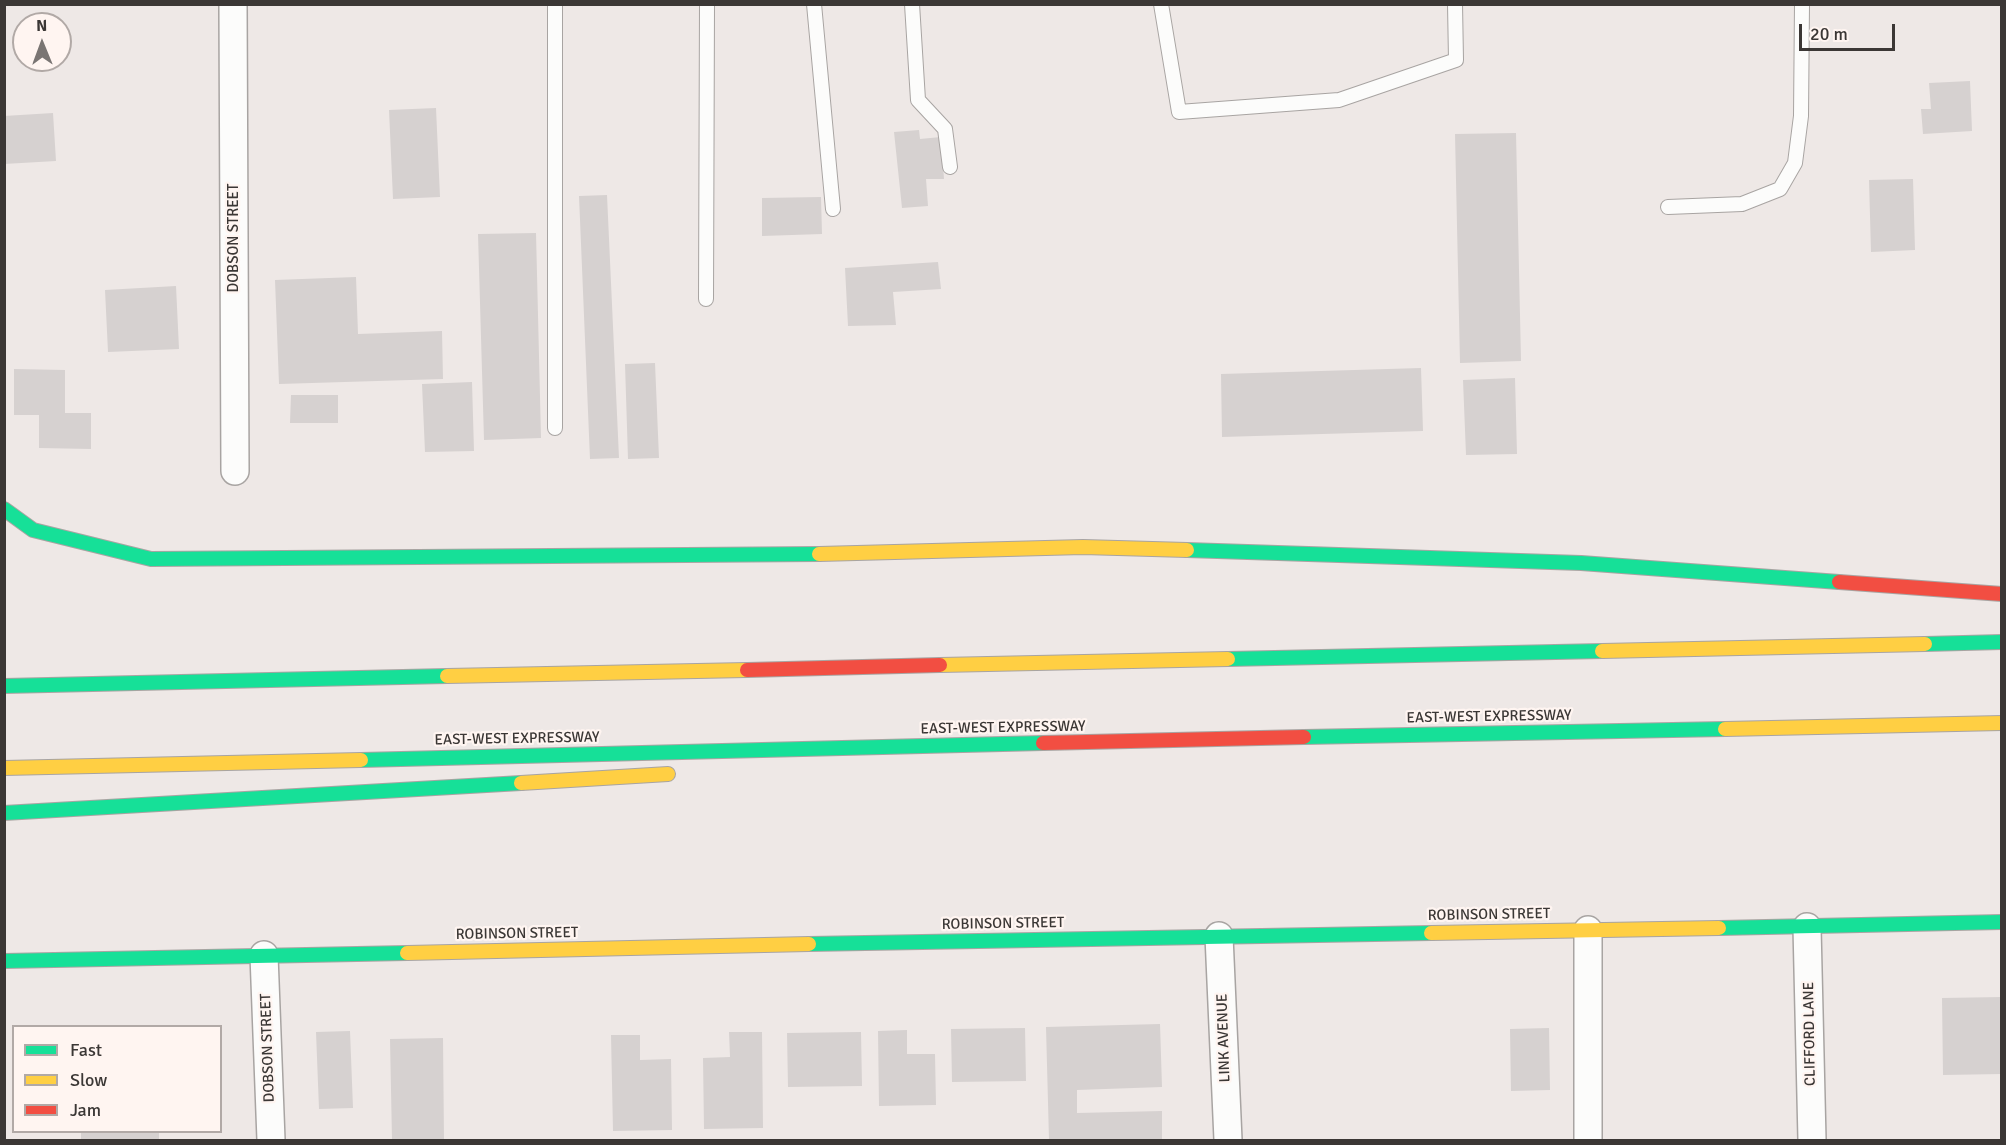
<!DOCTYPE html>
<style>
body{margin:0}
#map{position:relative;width:2006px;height:1145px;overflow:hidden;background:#eee8e6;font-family:Signika,sans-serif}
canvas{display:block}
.frame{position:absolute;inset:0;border:6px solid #3b3735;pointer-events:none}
.legend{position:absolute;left:12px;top:1025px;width:210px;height:108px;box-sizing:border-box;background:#fff5f1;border:2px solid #b1a9a6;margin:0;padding:8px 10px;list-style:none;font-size:18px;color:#3b3735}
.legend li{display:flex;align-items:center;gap:12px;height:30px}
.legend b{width:30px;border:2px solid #b1a9a6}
.north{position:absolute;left:12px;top:12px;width:60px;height:60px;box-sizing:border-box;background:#fff5f1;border:2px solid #b1a9a6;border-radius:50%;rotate:359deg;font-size:16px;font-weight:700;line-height:24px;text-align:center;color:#3b3735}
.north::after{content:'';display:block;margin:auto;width:21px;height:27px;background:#7a7573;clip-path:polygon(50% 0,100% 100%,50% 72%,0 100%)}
.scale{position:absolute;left:1799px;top:24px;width:96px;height:27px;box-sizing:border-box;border:3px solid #3b3735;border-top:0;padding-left:8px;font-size:18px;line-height:21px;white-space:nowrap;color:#3b3735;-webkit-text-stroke:4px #fff5f1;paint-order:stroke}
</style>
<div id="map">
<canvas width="2006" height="1145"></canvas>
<div class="frame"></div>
<ul class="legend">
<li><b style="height:8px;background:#16e098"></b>Fast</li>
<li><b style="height:8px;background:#ffcf43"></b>Slow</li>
<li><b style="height:8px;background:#f24e42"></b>Jam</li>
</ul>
<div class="north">N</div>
<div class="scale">20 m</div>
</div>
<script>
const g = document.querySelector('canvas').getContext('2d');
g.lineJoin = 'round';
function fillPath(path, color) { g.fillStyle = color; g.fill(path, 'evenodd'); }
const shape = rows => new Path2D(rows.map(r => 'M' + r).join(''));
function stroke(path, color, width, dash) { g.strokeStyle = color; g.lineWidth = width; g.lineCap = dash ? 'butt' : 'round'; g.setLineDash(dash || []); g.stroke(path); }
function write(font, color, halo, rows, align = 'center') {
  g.font = font + ' Signika,sans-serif'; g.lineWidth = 4.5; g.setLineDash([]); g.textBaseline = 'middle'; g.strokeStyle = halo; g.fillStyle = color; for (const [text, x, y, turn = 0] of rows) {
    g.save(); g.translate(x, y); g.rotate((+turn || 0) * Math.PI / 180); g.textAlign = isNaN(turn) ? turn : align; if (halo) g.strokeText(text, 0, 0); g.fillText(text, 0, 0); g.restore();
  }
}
fillPath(shape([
 [1970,81,1972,131,1923,134,1921,109,1931,109,1929,83],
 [436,108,440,197,393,199,389,110],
 [53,113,56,161,4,164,4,116],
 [919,130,920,139,941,137,944,179,926,179,928,206,902,208,894,132],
 [1516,133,1521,361,1460,363,1455,134],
 [1913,179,1915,250,1871,252,1869,180],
 [607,195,619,458,590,459,579,196],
 [821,197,822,234,762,236,762,198],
 [536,233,541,438,484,440,478,234],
 [938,262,941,289,893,292,896,325,848,326,845,268],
 [356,277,358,334,442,331,443,379,279,384,275,280],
 [176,286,179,349,108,352,105,290],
 [655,363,659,458,628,459,625,364],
 [1421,368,1423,431,1222,437,1221,374],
 [14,369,65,370,65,413,91,413,91,449,39,448,39,415,14,415],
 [1515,378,1517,454,1466,455,1463,380],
 [472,382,474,451,425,452,422,384],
 [291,395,338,395,338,423,290,423],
 [2002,997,2002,1074,1943,1075,1942,998],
 [1160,1024,1162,1087,1077,1090,1077,1113,1162,1111,1162,1140,1049,1140,1046,1027],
 [1025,1028,1026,1081,952,1082,951,1029],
 [1549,1028,1550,1090,1511,1091,1510,1029],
 [907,1030,907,1054,935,1054,936,1105,879,1106,878,1031],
 [350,1031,353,1108,319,1109,316,1032],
 [729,1032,762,1032,763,1128,704,1129,703,1058,730,1057],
 [861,1032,862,1086,788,1087,787,1033],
 [611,1035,640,1035,640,1060,671,1059,672,1130,613,1131],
 [443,1038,444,1140,392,1140,390,1039],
 [81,1132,159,1132,159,1140,81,1140]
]), '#d6d1d0');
const lane = shape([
 [555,4,555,428],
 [814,4,833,209],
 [912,4,918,100,945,129,950,167],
 [1161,4,1179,112,1339,100,1456,60,1455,4],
 [1668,207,1742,204,1780,189,1795,163,1801,116,1802,4],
 [706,299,707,4]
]);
const street = shape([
 [233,4,235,471],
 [1807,927,1812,1140],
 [1219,936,1228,1140],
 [264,955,271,1140],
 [1588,1140,1588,930]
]);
const fast = shape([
 [4,509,33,530,151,559,819,554],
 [1187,550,1581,563,1839,582],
 [1925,644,2002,642],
 [1228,659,1602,651],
 [4,686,447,676],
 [1304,737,1725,729],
 [361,760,1043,743],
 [4,813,521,783],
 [1719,928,2002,922],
 [809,944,1431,933],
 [4,961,407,953]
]);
const slow = shape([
 [819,554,1083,547,1187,550],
 [1602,651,1925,644],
 [940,665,1228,659],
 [447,676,747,670],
 [1725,729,2002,723],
 [4,768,361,760],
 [521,783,668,774],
 [1431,933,1719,928],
 [407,953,809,944]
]);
const jam = shape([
 [1839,582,2002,594],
 [747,670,940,665],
 [1043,743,1304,737]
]);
stroke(lane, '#a8a4a2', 16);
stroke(street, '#a8a4a2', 30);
stroke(fast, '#a8a4a2', 16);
stroke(slow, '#a8a4a2', 16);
stroke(jam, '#a8a4a2', 16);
stroke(lane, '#fcfcfb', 14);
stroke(street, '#fcfcfb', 27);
stroke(fast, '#16e098', 14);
stroke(slow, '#ffcf43', 14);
stroke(jam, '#f24e42', 14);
write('15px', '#3b3735', '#fff5f1', [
 ["DOBSON STREET",234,238,-90],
 ["EAST-WEST EXPRESSWAY",1489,717,-1],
 ["EAST-WEST EXPRESSWAY",1003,728,-1],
 ["EAST-WEST EXPRESSWAY",517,739,-1],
 ["ROBINSON STREET",1489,915,-1],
 ["ROBINSON STREET",1003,924,-1],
 ["ROBINSON STREET",517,934,-1],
 ["CLIFFORD LANE",1810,1034,-91],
 ["LINK AVENUE",1224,1038,-92],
 ["DOBSON STREET",268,1048,-92]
]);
</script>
